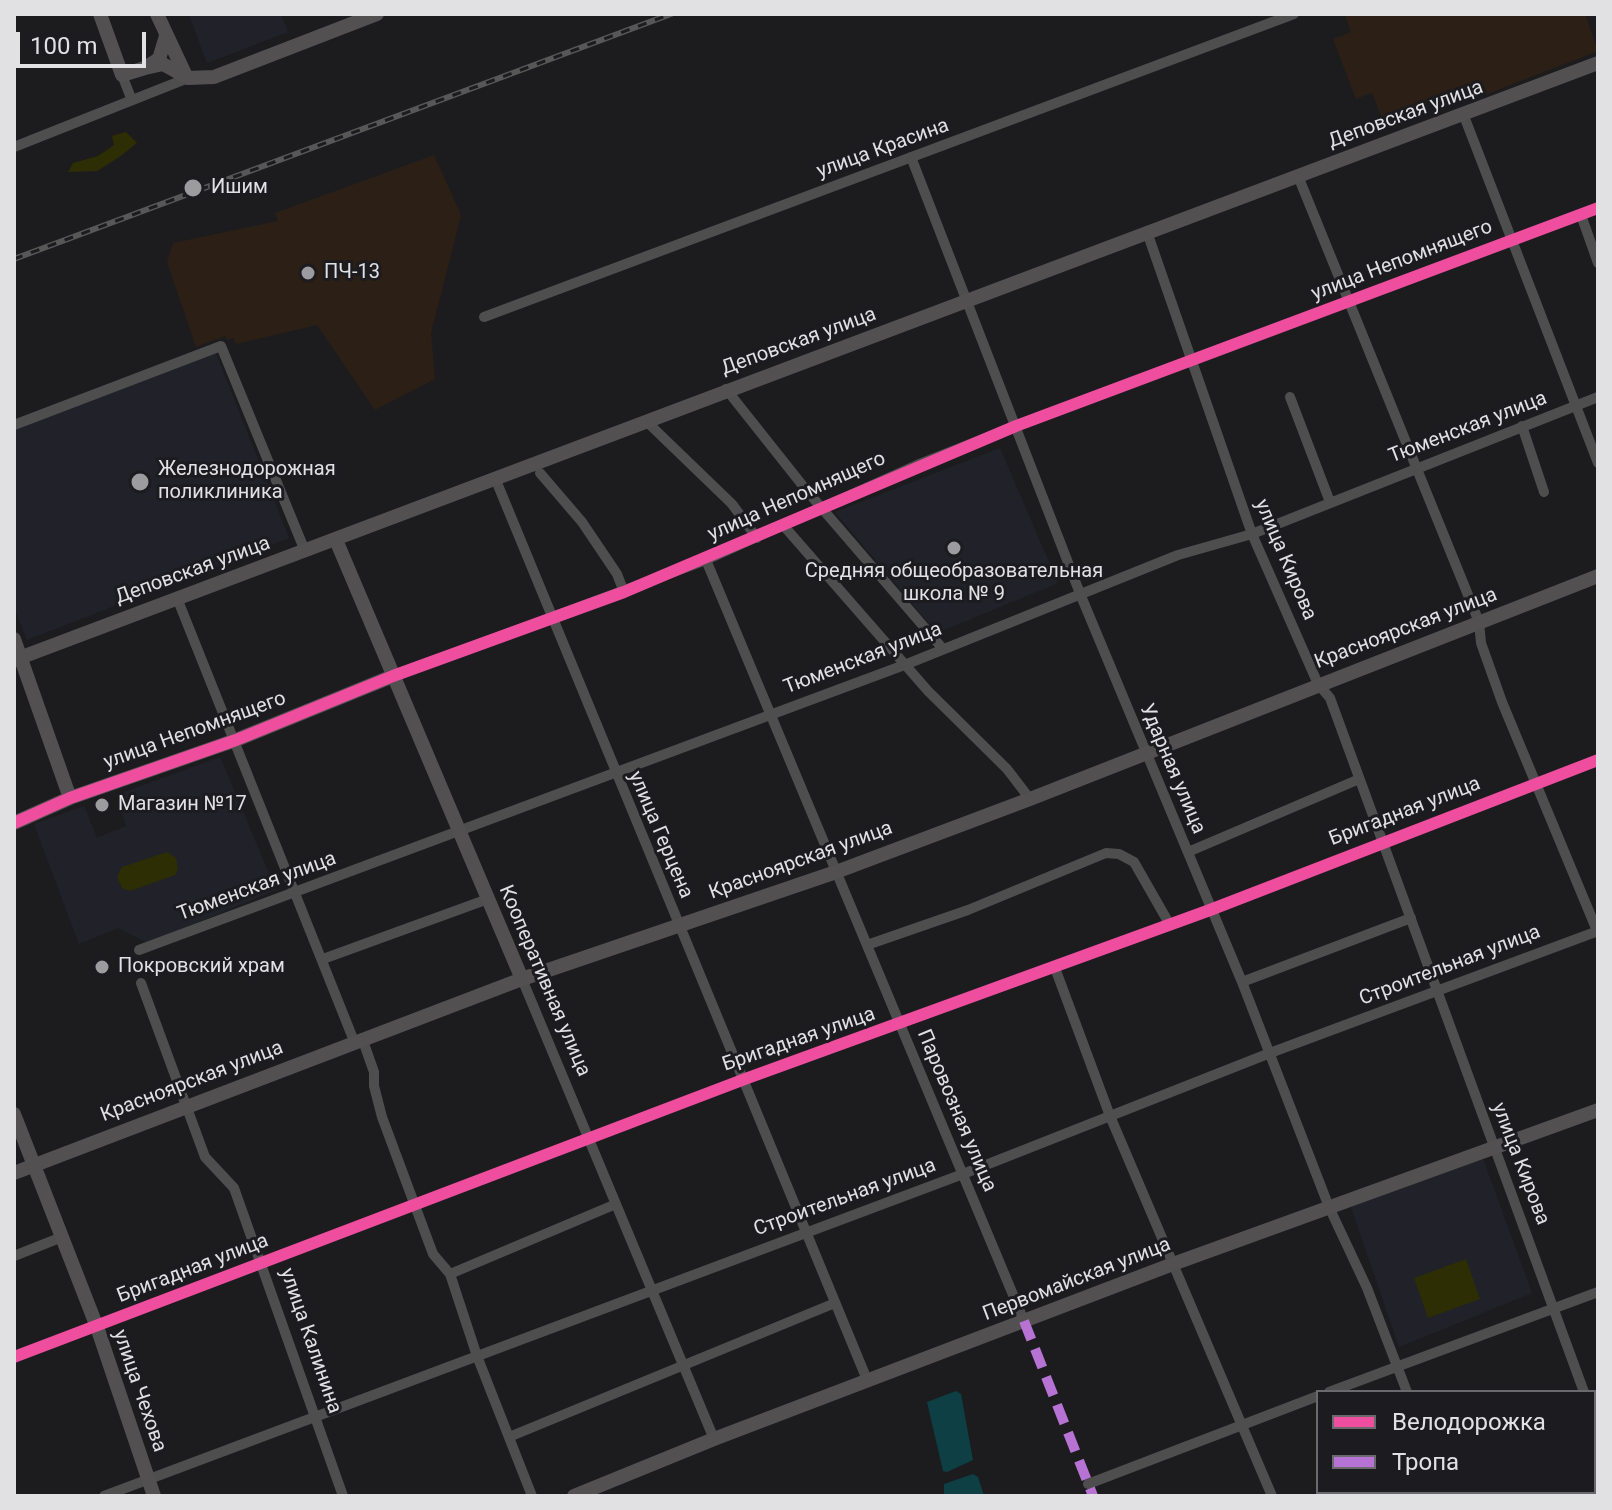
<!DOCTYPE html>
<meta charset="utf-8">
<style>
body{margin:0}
#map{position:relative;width:1612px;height:1510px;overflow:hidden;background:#1c1c1f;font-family:Roboto,sans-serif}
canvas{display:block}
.frame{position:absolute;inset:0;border:16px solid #e1e1e4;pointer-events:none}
.legend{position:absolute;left:1316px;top:1390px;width:280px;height:104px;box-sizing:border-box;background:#1b1b20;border:2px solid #6a6a6e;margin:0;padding:10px 14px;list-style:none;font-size:24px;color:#e1e1e4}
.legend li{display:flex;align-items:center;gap:16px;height:40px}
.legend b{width:40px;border:2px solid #6a6a6e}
.scale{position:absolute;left:16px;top:32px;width:130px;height:36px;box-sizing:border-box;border:4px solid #e1e1e4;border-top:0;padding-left:10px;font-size:24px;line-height:28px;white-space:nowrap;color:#e1e1e4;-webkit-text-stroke:6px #1b1b20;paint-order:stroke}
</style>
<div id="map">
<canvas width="1612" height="1510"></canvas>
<div class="frame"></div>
<ul class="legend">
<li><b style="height:10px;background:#ef4d9e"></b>Велодорожка</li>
<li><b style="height:10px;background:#b673d3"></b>Тропа</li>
</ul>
<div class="scale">100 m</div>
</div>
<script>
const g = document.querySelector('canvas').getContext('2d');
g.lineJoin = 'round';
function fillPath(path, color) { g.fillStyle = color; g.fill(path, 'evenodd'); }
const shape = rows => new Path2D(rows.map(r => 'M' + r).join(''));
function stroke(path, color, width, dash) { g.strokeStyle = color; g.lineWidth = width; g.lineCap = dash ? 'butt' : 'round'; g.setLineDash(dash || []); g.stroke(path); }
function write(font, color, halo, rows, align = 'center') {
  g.font = font + ' Roboto,sans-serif'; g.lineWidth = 6; g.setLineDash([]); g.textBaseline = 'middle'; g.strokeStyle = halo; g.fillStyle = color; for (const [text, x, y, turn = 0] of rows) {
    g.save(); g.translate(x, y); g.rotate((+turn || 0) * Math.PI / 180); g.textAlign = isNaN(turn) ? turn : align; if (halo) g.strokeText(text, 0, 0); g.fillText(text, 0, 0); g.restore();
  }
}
fillPath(shape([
 [1348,14,1585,14,1598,51,1487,94,1484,85,1382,119,1372,93,1356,99,1333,39,1351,32,1345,15],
 [434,155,461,215,431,333,435,379,375,410,317,325,236,344,234,338,227,340,225,336,196,347,167,262,173,243,278,221,275,213]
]), '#2c1f15');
fillPath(shape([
 [189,14,281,14,288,32,207,63],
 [214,348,289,538,27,640,14,607,14,426],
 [1000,448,1058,583,937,633,835,512],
 [220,757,276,890,148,943,118,928,79,944,34,824,84,806,97,838,126,826,116,795],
 [1482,1156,1532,1293,1399,1347,1351,1207]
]), '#21212a');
fillPath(shape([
 [126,132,137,143,118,158,97,171,68,172,73,163,98,156,114,145,112,136],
 [167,852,176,858,178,869,175,875,130,891,122,888,117,877,122,867],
 [1466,1259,1480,1299,1428,1318,1414,1278]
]), '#2d2e04');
fillPath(shape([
 [956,1391,961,1394,973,1460,947,1472,943,1471,927,1402],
 [973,1474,978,1477,984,1496,944,1496,944,1484]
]), '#0d3f45');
stroke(shape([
 [122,75,131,98],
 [1464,116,1598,463],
 [14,147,188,78],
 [911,157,1081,596,1242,982,1329,1207,1367,1288,1407,1392],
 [1298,176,1479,622,1481,643,1502,702,1598,933],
 [1581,215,1598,263],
 [1147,232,1252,534,1318,684,1330,698,1584,1392],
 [484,317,1294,14],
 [726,389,807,491,943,649],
 [1290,397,1330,502],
 [646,421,732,504,757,538],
 [14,425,221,346,305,551],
 [1522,426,1544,492],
 [540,473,582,522,617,574,624,592],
 [495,478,868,1382],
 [783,525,928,691,1007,769,1030,799],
 [706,560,1024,1321],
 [177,598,354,1041],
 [393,676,706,560,917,465,1016,426,1598,208],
 [1188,852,1357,780],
 [867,945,968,910,1106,853,1119,854,1134,862,1170,925],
 [139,950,907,664,1178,555,1252,534,1598,397],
 [323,959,488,899],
 [1055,968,1110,1116,1272,1496],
 [522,979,714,1439],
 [1242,982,1411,918],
 [141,983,205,1157,234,1188,343,1496],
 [362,1038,374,1072,374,1086,382,1117,433,1254,450,1274,477,1356,532,1496],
 [14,1256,62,1237],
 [450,1274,616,1204],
 [14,1357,745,1079,1210,910,1598,760],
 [1329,1392,1598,1292],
 [1594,1421,1598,1434],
 [509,1437,835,1303],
 [1594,1473,1598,1472],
 [1088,1484,1318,1396],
 [1451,1492,1453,1496],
 [104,1496,963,1174,1270,1053,1598,931],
 [1534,1496,1545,1492]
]), '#4f4e4f', 10);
stroke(shape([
 [100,14,122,75,145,68,159,59,166,36],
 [157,14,185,74],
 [145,68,163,64,188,78,214,77,377,14],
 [336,540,522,979],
 [14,639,70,798],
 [14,660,1598,63],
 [14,823,70,798,236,740,393,676],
 [14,1114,97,1327,154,1496],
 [14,1173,522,979,836,872,1030,799,1598,576],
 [574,1496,714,1439,1173,1264,1598,1110]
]), '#525051', 14);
const rail = shape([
 [14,259,671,14]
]);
stroke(rail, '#575757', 6);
stroke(rail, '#1b1b20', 3, [9]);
stroke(shape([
 [1024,1321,1093,1496]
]), '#b673d3', 10, [20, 10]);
stroke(shape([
 [14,823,70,798,236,740,393,676,624,592,1016,426,1598,208],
 [14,1357,745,1079,1210,910,1598,760]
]), '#ef4d9e', 12);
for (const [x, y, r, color] of [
 [193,188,10,"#9c9c9f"],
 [308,273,8,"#9c9c9f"],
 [140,482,10,"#9c9c9f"],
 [954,548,8,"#9c9c9f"],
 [102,805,8,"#9c9c9f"],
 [102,967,8,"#9c9c9f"]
]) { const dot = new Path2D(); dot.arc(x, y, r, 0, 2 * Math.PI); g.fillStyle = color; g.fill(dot); stroke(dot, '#1b1b20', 3); }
write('20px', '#e1e1e4', '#1b1b20', [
 ["Деповская улица",1406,115,-20],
 ["улица Красина",883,149,-20],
 ["улица Непомнящего",1402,261,-21],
 ["Деповская улица",799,342,-20],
 ["Тюменская улица",1468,428,-21],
 ["улица Непомнящего",797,497,-24],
 ["улица Кирова",1285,560,67],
 ["Деповская улица",193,571,-20],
 ["Красноярская улица",1406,629,-21],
 ["Тюменская улица",863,659,-21],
 ["улица Непомнящего",195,731,-20],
 ["Ударная улица",1172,769,67],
 ["Бригадная улица",1405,812,-21],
 ["улица Герцена",660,835,67],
 ["Красноярская улица",801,861,-20],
 ["Тюменская улица",257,887,-20],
 ["Строительная улица",1450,966,-21],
 ["Кооперативная улица",544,981,67],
 ["Бригадная улица",799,1040,-19],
 ["Красноярская улица",192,1082,-21],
 ["Паровозная улица",956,1111,67],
 ["улица Кирова",1520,1164,69],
 ["Строительная улица",845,1198,-20],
 ["Бригадная улица",193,1269,-21],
 ["Первомайская улица",1077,1280,-21],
 ["улица Калинина",310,1341,71],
 ["улица Чехова",139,1391,71]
]);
write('20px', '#e1e1e4', '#1b1b20', [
 ["Ишим",211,188],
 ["ПЧ-13",324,273],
 ["Железнодорожная",158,470],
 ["поликлиника",158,493],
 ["Средняя общеобразовательная",954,572,"center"],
 ["школа № 9",954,595,"center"],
 ["Магазин №17",118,805],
 ["Покровский храм",118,967]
], 'left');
</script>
